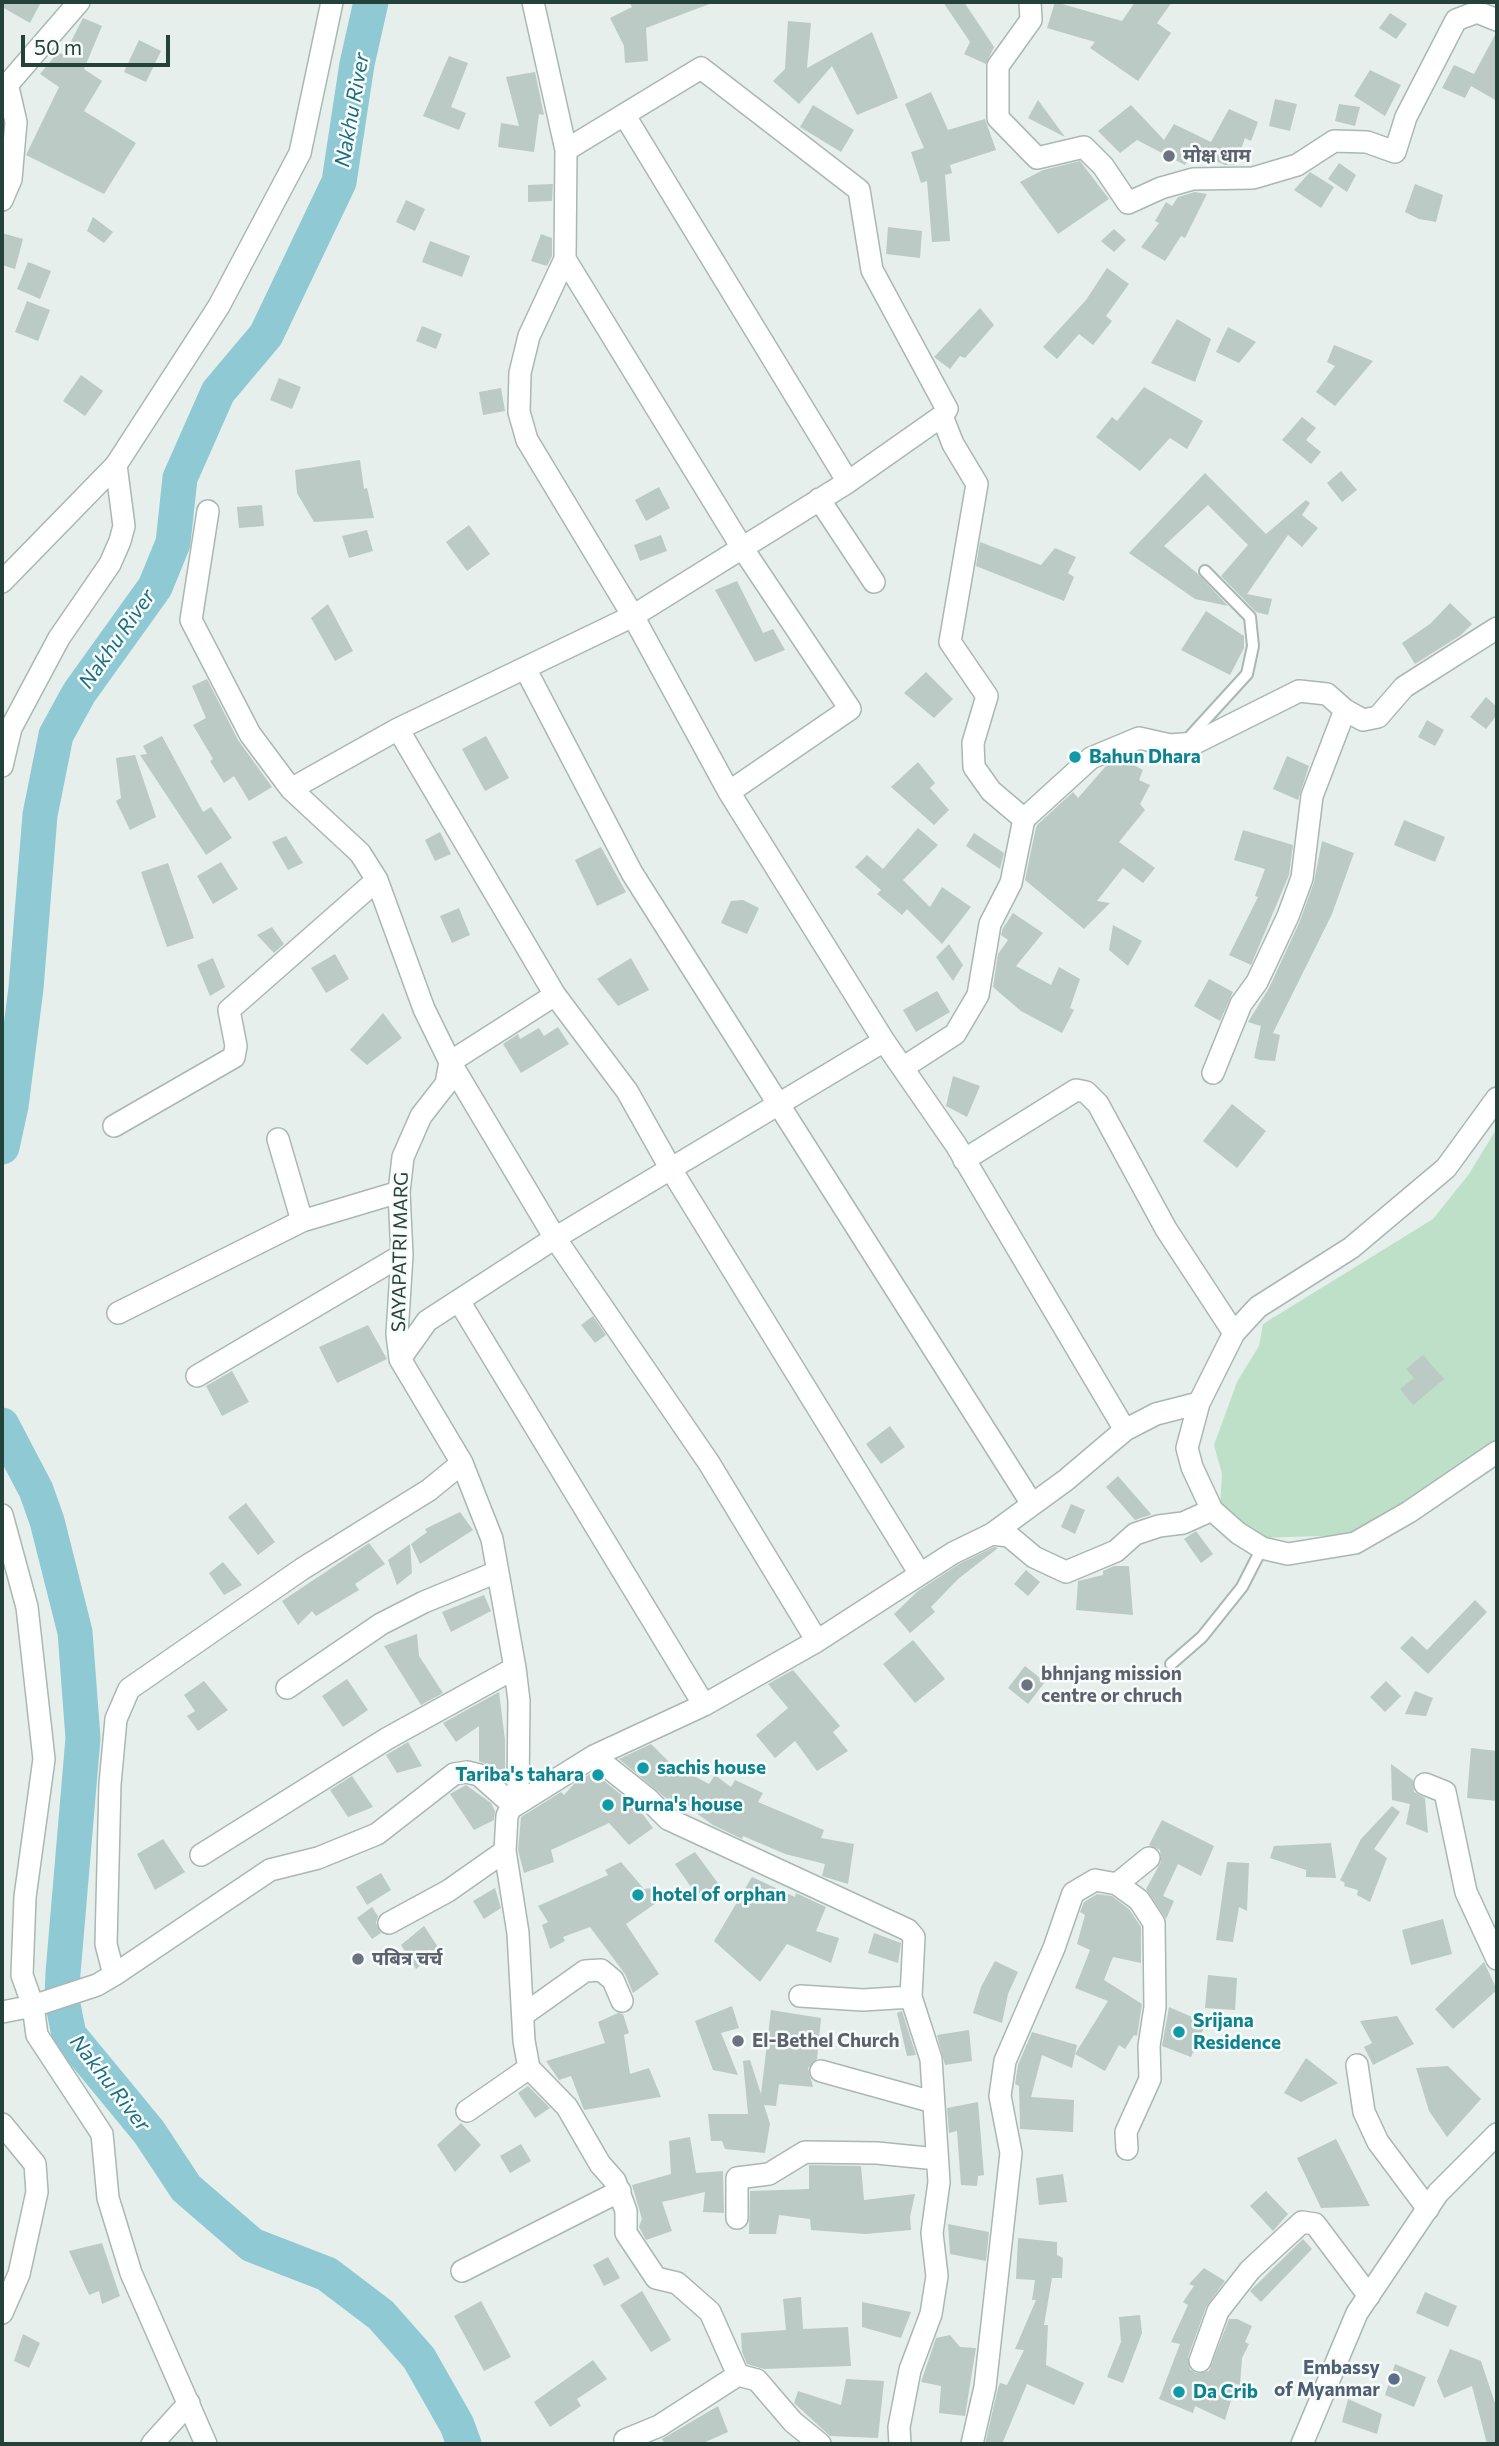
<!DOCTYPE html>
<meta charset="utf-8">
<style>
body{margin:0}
#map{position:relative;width:1499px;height:2446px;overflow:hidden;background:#e6efeb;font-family:Commissioner,sans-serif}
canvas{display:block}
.frame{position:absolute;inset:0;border:4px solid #24423a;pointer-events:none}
.scale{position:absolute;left:21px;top:35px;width:149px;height:32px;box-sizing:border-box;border:4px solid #24423a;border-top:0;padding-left:9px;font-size:21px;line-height:24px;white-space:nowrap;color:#24423a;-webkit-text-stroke:5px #f7fbf9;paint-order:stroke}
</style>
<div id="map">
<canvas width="1499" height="2446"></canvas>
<div class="frame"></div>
<div class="scale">50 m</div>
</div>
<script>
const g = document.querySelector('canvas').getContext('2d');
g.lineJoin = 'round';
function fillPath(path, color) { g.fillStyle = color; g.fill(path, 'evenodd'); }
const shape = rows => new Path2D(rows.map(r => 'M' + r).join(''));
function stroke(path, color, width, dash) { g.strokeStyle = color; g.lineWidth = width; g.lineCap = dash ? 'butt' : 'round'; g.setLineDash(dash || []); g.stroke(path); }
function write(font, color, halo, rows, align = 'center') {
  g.font = font + ' Commissioner,"Noto Sans Devanagari",sans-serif'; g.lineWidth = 5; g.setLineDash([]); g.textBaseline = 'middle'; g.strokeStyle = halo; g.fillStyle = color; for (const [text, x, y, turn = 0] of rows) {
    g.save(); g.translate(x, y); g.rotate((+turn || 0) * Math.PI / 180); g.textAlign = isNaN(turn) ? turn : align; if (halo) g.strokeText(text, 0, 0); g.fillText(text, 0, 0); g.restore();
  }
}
fillPath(shape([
 [1497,1128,1497,1443,1352,1535,1258,1538,1220,1508,1222,1474,1214,1445,1237,1382,1259,1346,1263,1324,1433,1219,1469,1174]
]), '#bfe0c8');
stroke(shape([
 [2,1147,11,1106,26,988,40,815,56,735,79,693,155,587,173,543,180,478,218,392,266,335,339,182,357,64,371,2],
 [2,1425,36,1490,47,1521,75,1632,83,1738,63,1973,62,2000,69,2035,149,2132,186,2188,252,2245,327,2274,381,2315,419,2358,457,2425,464,2444]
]), '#8ec9d4', 35);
fillPath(shape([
 [2,2,41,2,30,23,2,7],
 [629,2,712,2,712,3,646,28,648,61,625,63,624,46,610,18,632,7],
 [943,2,964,2,994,47,986,64,964,54,970,42],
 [1055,2,1122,21,1135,2,1172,2,1157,23,1171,33,1138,81,1090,48,1095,42,1047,28],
 [1390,13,1407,24,1396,39,1379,28],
 [83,18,102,26,84,69,102,81,84,111,136,143,104,194,26,155,59,87,40,74,58,52,64,55],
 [788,21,811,23,807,68,872,32,898,98,857,115,832,66,799,104,773,81,785,69],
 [1496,33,1497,101,1471,86,1465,98,1442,88,1454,65,1474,74],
 [139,40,161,51,146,82,124,72],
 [449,56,468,63,451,107,466,113,459,130,423,116],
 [1370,70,1401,85,1385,116,1354,96],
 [535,72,544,115,539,114,534,152,498,147,501,123,519,126,506,77],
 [931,92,948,130,985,119,996,150,950,165,952,173,945,175,950,241,932,242,927,181,921,183,911,152,924,148,905,104],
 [1275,99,1297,104,1290,131,1269,126],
 [1038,100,1065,137,1028,118],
 [1339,104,1360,107,1355,126,1335,121],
 [813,105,854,130,841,152,800,127],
 [1131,105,1164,140,1174,124,1211,142,1229,109,1258,122,1251,141,1245,138,1235,165,1225,165,1192,151,1185,165,1137,140,1120,153,1098,131],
 [1080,161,1109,199,1058,234,1020,182,1043,170],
 [1339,163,1356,175,1347,192,1328,179],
 [1310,172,1334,187,1321,208,1294,190],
 [553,184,552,201,528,202,528,185],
 [1415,184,1443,195,1436,222,1419,219,1405,212],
 [1195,192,1207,194,1185,238,1181,236,1165,261,1141,247,1159,223,1155,221,1166,202,1172,206,1178,197],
 [406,200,425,209,415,231,396,222],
 [93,217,113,232,104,243,87,231],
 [888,227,922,231,920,258,886,254],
 [1114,229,1126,240,1114,252,1101,241],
 [2,233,23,239,15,269,2,265],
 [541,234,552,238,552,256,547,266,531,261],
 [430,241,470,256,462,277,422,262],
 [28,262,51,271,40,299,17,289],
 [1107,268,1129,284,1106,316,1112,321,1093,345,1079,334,1057,359,1043,347,1086,300],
 [27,301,50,310,38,341,15,332],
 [980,308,994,325,965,358,960,356,950,369,934,357],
 [1177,319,1211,339,1195,382,1151,363],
 [422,326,442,334,436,349,416,341],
 [1228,327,1256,342,1239,363,1216,352],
 [1334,345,1373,361,1335,406,1316,392,1335,366,1327,362],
 [81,375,103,391,85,416,63,401],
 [279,378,301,387,292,409,270,400],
 [1144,387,1203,421,1187,449,1170,438,1140,471,1096,437,1112,417,1117,421],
 [501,388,505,411,483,415,479,392],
 [1302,417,1316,428,1306,440,1321,452,1311,464,1282,440],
 [360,460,364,489,367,488,374,518,314,522,297,493,295,470],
 [1341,471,1357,490,1342,502,1327,483],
 [1205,473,1266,534,1306,500,1310,503,1302,515,1318,528,1302,547,1288,535,1247,594,1272,599,1268,615,1256,612,1221,576,1248,545,1208,505,1164,546,1197,573,1228,606,1195,599,1129,553],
 [659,487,670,508,646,521,635,500],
 [262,505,264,526,239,528,237,507],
 [469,525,490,554,467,571,446,542],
 [367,530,373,551,349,558,342,536],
 [661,535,667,551,640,561,634,545],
 [980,542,1041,565,1055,548,1076,557,1068,573,1074,577,1064,601,976,566],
 [737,581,763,633,773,629,785,650,755,662,715,590],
 [1450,603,1472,624,1461,635,1415,664,1402,643,1430,624],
 [328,604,353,651,335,661,311,618],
 [1206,611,1244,636,1244,648,1230,675,1181,650],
 [926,672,953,699,934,718,904,693],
 [207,679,238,740,272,787,249,801,234,776,224,783,210,761,213,759,193,725,206,718,192,686],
 [1486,697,1497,707,1497,715,1486,729,1470,717],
 [1427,720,1444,730,1435,746,1418,737],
 [162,736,203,812,211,807,232,838,206,855,140,755,147,754,143,746],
 [486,736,509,778,485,791,462,749],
 [135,755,156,817,130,830,116,801,121,798,116,758],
 [1287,756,1309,766,1298,800,1273,789],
 [1123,759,1143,770,1139,780,1150,785,1140,804,1145,810,1119,842,1155,868,1143,883,1123,868,1097,901,1110,903,1084,929,1025,880,1035,832,1037,825,1073,792,1078,798,1106,766],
 [918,762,935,783,930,788,949,810,934,825,891,787],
 [1404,820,1445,837,1435,862,1394,845],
 [918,828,938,845,903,880,930,907,942,887,971,907,942,944,907,909,902,915,877,894,881,890,855,867,867,855,883,869],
 [1243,830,1293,845,1289,875,1251,965,1229,955,1258,897,1255,896,1265,869,1234,860],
 [440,832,451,854,435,861,425,840],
 [974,833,1004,853,1000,869,966,846],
 [286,836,303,863,288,870,272,842],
 [1322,841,1354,853,1332,914,1273,1033,1280,1035,1275,1061,1260,1060,1254,1058,1261,1026,1248,1022,1269,988,1300,921,1314,882],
 [601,847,626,892,597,906,575,860],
 [221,862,238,889,213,904,197,876],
 [168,863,194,938,167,947,141,872],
 [743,900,759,908,747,934,721,923,731,901],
 [459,908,470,935,452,943,440,916],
 [1013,913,1043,933,1016,966,1051,985,1059,967,1080,979,1070,1008,1074,1010,1062,1033,1021,1011,993,987,998,954,1008,940,1001,935,1003,928],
 [1113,925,1142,941,1128,966,1109,950],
 [272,927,284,944,274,953,257,935],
 [949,944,963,965,953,981,936,957],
 [335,954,349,979,326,993,311,968],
 [213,958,225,987,210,996,197,965],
 [631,958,649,990,618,1006,597,979],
 [1209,979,1233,992,1220,1021,1194,1006],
 [937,991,950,1012,916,1032,903,1010],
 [383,1013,402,1038,367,1065,350,1050],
 [558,1027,569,1044,521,1073,503,1044,518,1034,520,1039,539,1028,544,1036],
 [953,1076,980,1086,967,1117,946,1106],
 [1232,1104,1266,1131,1237,1168,1203,1141],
 [593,1316,606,1335,595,1343,581,1325],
 [368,1325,387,1359,337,1383,319,1347],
 [1423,1355,1444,1379,1413,1405,1400,1389,1414,1378,1406,1369],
 [232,1371,249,1402,222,1416,206,1386],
 [890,1426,905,1447,881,1464,866,1444],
 [1118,1476,1151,1514,1150,1515,1135,1520,1106,1487],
 [246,1503,275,1542,258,1555,228,1517],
 [1071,1504,1085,1510,1075,1534,1061,1527],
 [460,1512,473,1530,420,1564,411,1544,427,1532,425,1529],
 [1196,1531,1213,1554,1201,1563,1184,1539],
 [369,1543,385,1564,355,1584,359,1590,316,1616,312,1611,298,1625,282,1601],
 [410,1544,412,1573,397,1585,388,1560],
 [994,1547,998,1548,958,1579,931,1607,935,1612,910,1633,894,1614,918,1591,959,1564],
 [223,1562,242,1585,224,1595,209,1573],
 [1114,1566,1129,1566,1133,1615,1076,1610,1078,1581,1103,1575,1103,1571],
 [1026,1570,1040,1582,1028,1596,1014,1584],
 [484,1595,491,1611,451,1632,442,1612],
 [1475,1600,1487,1612,1428,1674,1400,1648,1412,1636,1427,1650],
 [417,1634,419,1656,443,1693,421,1705,384,1646],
 [913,1640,945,1679,915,1703,883,1664],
 [1025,1666,1045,1682,1028,1704,1008,1688],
 [793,1670,840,1726,833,1732,848,1751,817,1771,795,1741,775,1758,756,1735,788,1708,768,1684],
 [347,1679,368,1710,343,1727,322,1696],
 [204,1681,228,1710,198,1731,187,1716,195,1711,184,1695],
 [1386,1681,1401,1696,1385,1712,1370,1697],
 [1415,1691,1433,1698,1426,1716,1405,1714],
 [499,1692,505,1740,505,1774,479,1761,479,1726,456,1742,443,1723],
 [408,1742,422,1766,397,1773,386,1755],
 [651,1744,671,1764,709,1784,715,1775,731,1787,735,1780,763,1793,758,1802,824,1830,821,1838,854,1844,848,1884,822,1876,825,1864,785,1854,743,1836,742,1839,713,1825,682,1803,680,1806,667,1799,619,1759],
 [1471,1748,1497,1751,1497,1801,1467,1798],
 [1391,1764,1413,1780,1414,1792,1425,1798,1428,1833,1406,1824,1410,1804,1392,1800],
 [593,1772,639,1809,653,1828,629,1845,609,1823,551,1850,554,1862,524,1873,518,1850,521,1817,561,1792,564,1795,574,1784],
 [352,1776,373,1807,348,1817,330,1790],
 [466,1785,491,1803,495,1811,494,1820,474,1830,450,1794],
 [1392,1806,1400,1812,1374,1849,1387,1858,1370,1902,1357,1895,1358,1890,1344,1886,1345,1883,1340,1880,1361,1839],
 [1162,1820,1214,1846,1201,1876,1178,1864,1163,1896,1174,1901,1166,1919,1146,1889,1161,1862,1160,1850,1149,1845],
 [163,1839,185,1872,155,1890,137,1854],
 [1331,1843,1336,1878,1306,1877,1306,1870,1270,1858,1274,1846],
 [695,1852,720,1886,700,1900,675,1864],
 [621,1862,644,1889,652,1888,659,1901,626,1924,659,1974,633,1993,625,1974,590,1927,563,1937,565,1941,550,1949,542,1925,548,1922,538,1906,608,1875,605,1870],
 [1227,1862,1249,1863,1247,1911,1239,1907,1233,1942,1216,1940],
 [381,1873,391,1890,367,1905,356,1887],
 [752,1877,795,1897,796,1893,826,1907,816,1931,839,1938,831,1963,787,1944,760,1982,714,1941],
 [495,1888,501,1908,484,1919,473,1901],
 [1097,1894,1112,1896,1129,1909,1141,1927,1141,1963,1113,1957,1104,1980,1142,2004,1137,2036,1134,2035,1125,2049,1119,2045,1105,2071,1075,2054,1108,2001,1075,1988,1090,1950,1077,1944,1085,1915,1080,1912,1084,1902],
 [372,1907,378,1916,376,1923,381,1933,372,1939,357,1918],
 [1443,1919,1452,1954,1411,1965,1402,1930],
 [424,1926,440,1950,416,1969,401,1945],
 [874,1933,901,1943,898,1963,868,1953],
 [995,1961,1018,1972,1008,1994,1002,2023,973,2013,981,1987],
 [1484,1962,1497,1990,1453,2029,1435,2009],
 [1208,1975,1237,1978,1235,2010,1205,2008],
 [732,2006,739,2028,721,2033,738,2075,713,2070,695,2021],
 [1169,2007,1206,2023,1191,2057,1162,2046],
 [771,2010,821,2018,817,2059,808,2068,813,2087,779,2084,776,2106,764,2105,770,2124,765,2153,725,2149,722,2141,711,2141,708,2114,748,2114,743,2061,750,2060,761,2094],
 [902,2011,916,2055,907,2056,897,2013],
 [618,2013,623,2014,629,2033,624,2035,630,2074,649,2068,661,2097,584,2110,571,2076,559,2080,546,2061,605,2043,598,2022],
 [1397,2016,1414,2044,1373,2065,1364,2047,1372,2043,1360,2021],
 [969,2030,972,2061,945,2065,937,2035],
 [1032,2032,1077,2045,1072,2068,1042,2055,1031,2097,1074,2100,1073,2132,1020,2129,1019,2086,1015,2084,1018,2065],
 [1306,2058,1338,2083,1301,2102,1284,2093],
 [1448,2066,1481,2099,1447,2137,1429,2111,1416,2068],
 [528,2086,550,2108,535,2118,518,2093],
 [978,2102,984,2175,978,2176,977,2186,961,2185,957,2131,949,2133,947,2108],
 [461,2123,481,2145,455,2172,437,2145],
 [690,2137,696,2173,723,2171,724,2213,703,2212,705,2192,662,2202,672,2231,646,2240,639,2227,642,2219,632,2185,671,2174,669,2141],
 [1336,2139,1370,2206,1321,2208,1297,2158],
 [521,2144,531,2161,510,2173,500,2156],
 [809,2165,861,2166,864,2200,915,2194,910,2217,911,2230,865,2234,811,2230,810,2219,779,2215,776,2234,749,2234,750,2191,809,2189],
 [1063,2174,1067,2202,1039,2205,1036,2178],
 [1266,2191,1288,2214,1273,2231,1250,2206],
 [948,2224,989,2232,986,2261,950,2254],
 [1018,2238,1057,2242,1057,2255,1063,2258,1062,2278,1052,2278,1044,2325,1048,2325,1046,2365,1084,2383,1074,2405,1027,2384,1002,2444,985,2444,998,2388,1000,2383,1007,2385,1024,2350,1015,2349,1036,2300,1032,2300,1035,2280,1016,2279],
 [1303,2239,1312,2249,1261,2302,1250,2291],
 [102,2243,120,2296,102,2304,99,2291,89,2295,69,2251],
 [608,2257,620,2278,604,2286,593,2265],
 [1204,2268,1225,2281,1206,2307,1188,2357,1190,2369,1196,2373,1209,2371,1229,2319,1237,2319,1252,2326,1245,2342,1249,2344,1242,2358,1240,2385,1236,2384,1225,2420,1195,2406,1193,2413,1159,2399,1180,2344,1171,2342,1188,2305,1183,2302,1194,2286,1189,2284],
 [642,2291,671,2340,651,2352,620,2305],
 [1425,2292,1457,2306,1448,2327,1416,2313],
 [801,2297,803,2329,848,2327,851,2366,764,2369,747,2364,742,2352,741,2333,786,2330,783,2299],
 [481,2301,511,2357,484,2371,454,2316],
 [862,2302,911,2312,901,2338,862,2327],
 [1140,2315,1142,2333,1123,2383,1107,2377,1121,2342,1119,2317],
 [23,2334,40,2343,29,2368,14,2361],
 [950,2335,960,2347,976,2348,965,2416,939,2413,941,2386,921,2382,936,2338],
 [1450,2349,1481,2361,1497,2409,1497,2444,1487,2444,1472,2386,1444,2398,1437,2381],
 [593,2360,607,2379,577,2399,581,2406,550,2427,534,2402],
 [1395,2364,1426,2377,1414,2407,1385,2395],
 [846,2379,884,2381,878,2438,830,2436,794,2403,798,2391,841,2405],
 [1348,2399,1382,2414,1377,2434,1342,2422],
 [718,2406,728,2432,701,2444,665,2444,662,2439]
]), '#bbcac4');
const service = shape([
 [1185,742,1247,674,1253,646,1250,617,1205,571],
 [1171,1664,1202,1637,1242,1587,1262,1548]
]);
const minor = shape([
 [533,2,566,150,565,259,529,336,520,373,519,412,527,440,633,616,729,792,884,1041,956,1145,1125,1430],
 [1030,2,1031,20,998,66,998,118,1037,158,1084,147,1103,166,1128,203,1161,188,1193,179,1253,178,1297,165,1334,141,1367,142,1395,152,1406,117,1456,20,1477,12,1497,20],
 [2,91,79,2],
 [625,116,848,482],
 [2,200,11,179,16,122,7,83],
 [565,259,741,546,850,709,729,792],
 [942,416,953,444,977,484,950,642,987,696,973,743,974,767,991,791,1024,819],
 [819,499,874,582],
 [208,511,191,620,250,734,291,789,360,853,377,880,424,1009,450,1062,446,1084,421,1116,403,1157,399,1192,402,1255,397,1334,400,1359,462,1463,492,1539,515,1668,519,1701,518,1790,507,1816,505,1851,518,1933,524,2041,529,2068,567,2107,600,2164,615,2181,626,2211,626,2233,656,2278,677,2283,710,2312,738,2375,757,2380,793,2422,820,2444],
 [525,668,632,873,1032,1504],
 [398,729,555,995,627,1091,672,1171,920,1574],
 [2,766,11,728,59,638,110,564,120,541,124,526,116,465],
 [291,789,398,729,633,616,848,482,942,416,947,409,872,270,859,190,701,68,566,150],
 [555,995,450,1062,555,1238,709,1463,817,1641],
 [904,1067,955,1034,978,995,990,924,1011,883,1024,819,1091,758,1139,738,1170,745,1195,743,1299,691,1327,694,1345,710,1363,720,1378,717,1404,687,1497,628],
 [1213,1073,1241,1004,1257,982,1288,916,1302,878,1312,796,1345,710],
 [114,1126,234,1057,236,1046,229,1010,377,880],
 [278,1139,302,1221],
 [964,1160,1076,1090,1086,1092,1098,1104,1166,1229,1234,1333],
 [459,1301,704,1705],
 [118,1313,302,1221,399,1192],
 [400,1359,427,1321,555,1238,884,1041],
 [197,1376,402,1255],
 [1199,1403,1187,1448,1192,1467,1212,1510,1238,1533,1262,1548,1288,1554,1355,1543,1409,1512,1497,1452],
 [992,1534,1009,1536,1034,1557,1066,1572,1116,1551,1135,1534,1159,1526,1183,1523,1212,1510],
 [287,1688,381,1624,424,1602,497,1572],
 [594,1756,648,1799,668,1819,908,1930,914,1937,911,1997,931,2059,939,2182,932,2233,937,2276,931,2314,910,2370,899,2427,900,2444],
 [1425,1784,1445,1792,1466,1892,1497,1959],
 [201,1855,388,1738,515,1668],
 [1117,1884,1139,1900,1154,1923,1155,2007,1149,2046,1150,2079,1126,2132,1127,2149],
 [389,1923,448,1891,505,1851],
 [114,1975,106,1944,110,1784,116,1719,129,1689,302,1569,429,1490,462,1463],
 [800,1996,863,2000,911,1997],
 [33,2006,97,1985,114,1975,270,1870,318,1858,377,1834,454,1774,467,1772,479,1775,514,1806,594,1756,704,1705,817,1641,953,1553,992,1534,1066,1480,1125,1430,1156,1414,1199,1403,1234,1333,1258,1307,1351,1248,1446,1168,1497,1098],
 [523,2015,585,1971,601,1970,613,1980,622,2001],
 [1357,2065,1364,2112,1378,2142,1428,2209],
 [821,2071,933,2102],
 [467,2111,529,2068],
 [2,2124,35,2164,37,2192,19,2274,2,2313],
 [737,2218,737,2178,769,2174,805,2152,877,2153,937,2159],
 [462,2271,620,2191],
 [1200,2361,1218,2311,1250,2270,1302,2222,1315,2224,1369,2296],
 [625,2440,659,2426,738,2375],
 [152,2444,189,2403],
 [972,2444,985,2387,1011,2153,1000,2096,1005,2061,1054,1948,1073,1893,1095,1880,1117,1884,1149,1858]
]);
const tertiary = shape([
 [2,582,116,465,219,306,300,153,332,2],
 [2,1515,27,1607,44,1759,25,1897,22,1975,33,2006,37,2035,102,2134,108,2198,131,2273,206,2444],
 [2,2012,33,2006]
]);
const secondary = shape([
 [1302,2444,1357,2313,1438,2193,1497,2134]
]);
stroke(service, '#a8b8b2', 14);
stroke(minor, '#a8b8b2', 24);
stroke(tertiary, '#a8b8b2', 24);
stroke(secondary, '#a4bbb3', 24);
stroke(service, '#fff', 10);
stroke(minor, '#fff', 21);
stroke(tertiary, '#fff', 21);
stroke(secondary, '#fff', 21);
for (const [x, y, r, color] of [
 [1169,156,7,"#6b7280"],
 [1075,757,7,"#0f9aa8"],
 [1027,1685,7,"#6b7280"],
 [643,1768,7,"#0f9aa8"],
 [598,1775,7,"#0f9aa8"],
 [608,1805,7,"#0f9aa8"],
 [638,1895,7,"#0f9aa8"],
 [358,1959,7,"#6b7280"],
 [1179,2032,7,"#0f9aa8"],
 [738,2041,7,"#6b7280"],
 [1394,2379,7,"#5c6f8a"],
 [1179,2392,7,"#0f9aa8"]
]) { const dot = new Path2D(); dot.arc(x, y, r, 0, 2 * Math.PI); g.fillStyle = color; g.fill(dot); stroke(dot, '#f7fbf9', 2.5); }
write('bold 19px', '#5b616d', '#f7fbf9', [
 ["मोक्ष धाम",1183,156],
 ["bhnjang mission",1041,1674],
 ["centre or chruch",1041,1696],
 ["पबित्र चर्च",372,1959],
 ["El-Bethel Church",752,2041]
], 'left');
write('bold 19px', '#0d838f', '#f7fbf9', [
 ["Bahun Dhara",1089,757],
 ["sachis house",657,1768],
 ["Tariba's tahara",584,1775,"right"],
 ["Purna's house",622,1805],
 ["hotel of orphan",652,1895],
 ["Srijana",1193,2021],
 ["Residence",1193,2043],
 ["Da Crib",1193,2392]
], 'left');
write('19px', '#24423a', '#f7fbf9', [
 ["SAYAPATRI MARG",400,1252,-89]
]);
write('bold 19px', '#4e5e75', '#f7fbf9', [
 ["Embassy",1380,2368],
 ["of Myanmar",1380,2390]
], 'right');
write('italic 21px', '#1c6f80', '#f7fbf9', [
 ["Nakhu River",352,110,-80],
 ["Nakhu River",117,639,-55],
 ["Nakhu River",110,2083,52]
]);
</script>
